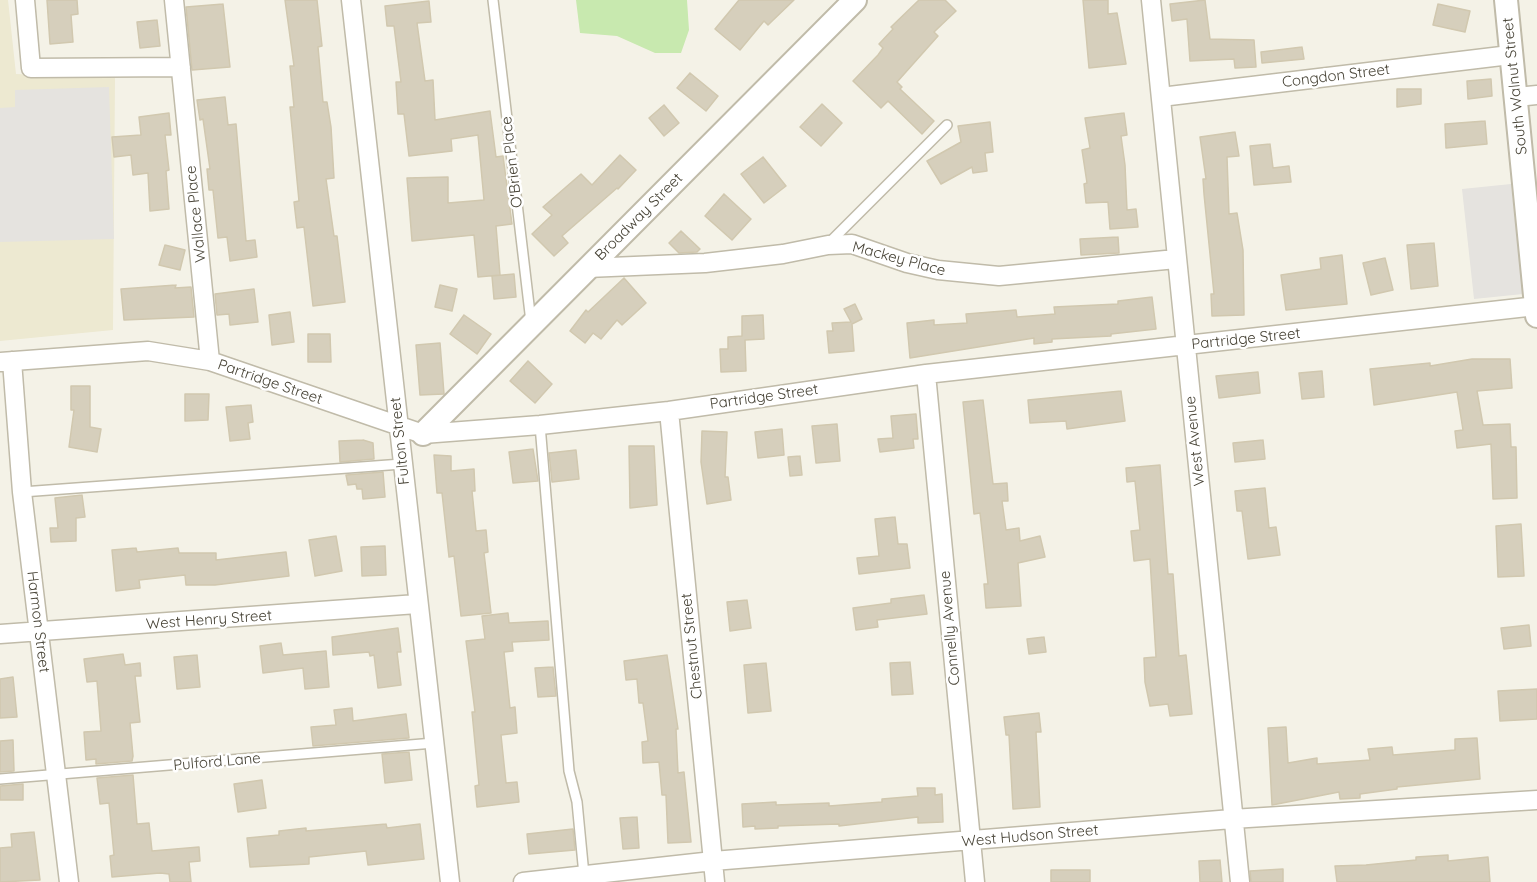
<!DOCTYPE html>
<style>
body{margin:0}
canvas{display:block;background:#f4f2e7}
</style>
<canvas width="1537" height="882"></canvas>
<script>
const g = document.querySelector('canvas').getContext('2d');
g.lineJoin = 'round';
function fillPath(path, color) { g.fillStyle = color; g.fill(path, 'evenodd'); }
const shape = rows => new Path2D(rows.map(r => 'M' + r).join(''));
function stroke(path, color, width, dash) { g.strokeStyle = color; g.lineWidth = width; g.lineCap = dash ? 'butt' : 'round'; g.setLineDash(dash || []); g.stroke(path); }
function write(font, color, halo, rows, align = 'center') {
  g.font = font + ' Quicksand,sans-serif'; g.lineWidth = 5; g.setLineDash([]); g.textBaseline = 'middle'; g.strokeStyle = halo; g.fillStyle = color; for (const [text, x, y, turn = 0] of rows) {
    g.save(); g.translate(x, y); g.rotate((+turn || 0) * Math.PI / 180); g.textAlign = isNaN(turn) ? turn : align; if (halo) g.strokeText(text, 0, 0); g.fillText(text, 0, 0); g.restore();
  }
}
fillPath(shape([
 [0,0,8,0,16,74,115,78,113,330,0,341]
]), '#ede9d1');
fillPath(shape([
 [576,0,687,0,689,30,681,53,655,53,617,36,580,33]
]), '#c8e9af');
fillPath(shape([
 [109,87,114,239,0,242,0,108,15,107,15,90],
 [1511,184,1523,294,1474,299,1462,189]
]), '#e5e3df');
const building = shape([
 [47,0,77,0,78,14,71,15,73,42,50,44,47,0],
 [285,0,317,0,322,46,318,47,323,102,327,102,331,127,334,178,326,179,334,236,337,236,345,302,313,306,304,227,297,228,294,202,299,201,290,107,294,107,290,66,294,66,285,0],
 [739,0,794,0,768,25,764,21,740,50,715,29,739,0],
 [919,0,945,0,956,11,934,32,938,36,897,82,902,87,900,89,934,121,922,134,888,101,881,108,853,81,878,55,883,48,879,44,893,29,891,27,919,0],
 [1083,0,1108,0,1108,14,1117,13,1126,64,1089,68,1083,0],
 [1205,0,1210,39,1254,40,1256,67,1235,68,1234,59,1190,61,1187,19,1172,21,1170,4,1205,0],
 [429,1,431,22,417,23,425,81,433,80,435,120,490,111,496,157,503,156,512,224,496,226,500,275,478,277,474,235,412,241,407,178,448,177,448,203,484,200,478,135,451,139,452,151,409,156,404,114,398,114,396,82,401,82,394,26,387,26,385,6,429,1],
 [223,4,230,67,192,70,186,7,223,4],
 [1438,4,1470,11,1465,32,1433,25,1438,4],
 [157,20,160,46,140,48,137,22,157,20],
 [1302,47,1304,59,1262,63,1261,52,1302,47],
 [690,73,718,96,706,111,677,88,690,73],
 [1491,79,1492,96,1468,99,1467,81,1491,79],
 [1397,89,1421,89,1421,104,1397,107,1397,89],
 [225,97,228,125,236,124,246,241,255,240,257,257,230,261,227,237,218,238,213,190,209,190,207,169,210,169,203,119,200,120,197,100,225,97],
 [822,104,842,123,821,146,800,127,822,104],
 [664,105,679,123,664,136,649,118,664,105],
 [169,113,171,135,165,135,169,170,166,171,169,209,150,211,148,173,133,175,131,155,114,157,112,137,141,135,139,117,169,113],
 [1124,113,1127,135,1121,136,1125,165,1127,210,1136,209,1138,227,1110,229,1108,202,1086,203,1084,184,1087,183,1082,150,1090,148,1085,118,1124,113],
 [1485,121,1487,144,1446,148,1445,124,1485,121],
 [990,122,993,152,985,153,987,171,973,173,972,167,941,184,927,161,961,142,958,126,990,122],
 [1235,132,1239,156,1227,157,1229,214,1237,213,1243,250,1244,315,1212,316,1211,294,1214,294,1204,194,1203,179,1206,179,1200,137,1235,132],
 [1270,144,1273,168,1289,166,1291,182,1254,185,1250,146,1270,144],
 [620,155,636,170,618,189,617,188,562,236,568,243,554,256,532,234,552,215,543,207,581,174,592,185,620,155],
 [763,157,786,186,764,203,741,174,763,157],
 [724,194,751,219,732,240,705,216,724,194],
 [681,231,700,249,697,252,679,253,669,243,681,231],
 [1118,237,1119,253,1081,255,1080,239,1118,237],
 [1434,243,1438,286,1411,289,1407,245,1434,243],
 [165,245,185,250,180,270,159,265,165,245],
 [1342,255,1347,304,1286,310,1281,275,1321,269,1320,258,1342,255],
 [1385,258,1393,290,1371,295,1363,263,1385,258],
 [514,274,516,297,494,299,492,276,514,274],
 [624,278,646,303,622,325,617,320,601,339,593,333,585,343,570,331,586,310,588,312,624,278],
 [176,285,175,288,191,287,194,317,124,320,121,289,176,285],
 [440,285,457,289,452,311,435,307,440,285],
 [254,289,258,322,230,325,229,314,217,315,215,294,254,289],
 [1152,297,1156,329,1111,334,1111,336,1052,339,1052,342,1034,344,1034,338,910,358,907,323,934,320,934,325,967,323,966,314,1016,310,1017,317,1055,314,1054,307,1118,304,1118,301,1152,297],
 [855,304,862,319,852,324,854,351,829,353,827,331,833,331,832,323,851,322,844,309,855,304],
 [290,312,294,342,272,345,269,315,290,312],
 [464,315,491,334,477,354,450,334,464,315],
 [763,315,764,339,745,340,746,371,721,372,720,349,728,349,728,337,742,336,742,316,763,315],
 [308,334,330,334,331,362,308,362,308,334],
 [440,343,444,394,420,395,416,345,440,343],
 [1472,359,1510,359,1512,388,1477,391,1483,425,1510,424,1511,447,1516,447,1517,498,1493,499,1491,444,1457,448,1455,431,1463,430,1457,392,1374,405,1370,369,1430,363,1430,366,1472,359],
 [528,361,552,384,535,403,510,381,528,361],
 [1322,371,1324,397,1302,399,1299,373,1322,371],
 [1258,372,1260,393,1219,398,1216,376,1258,372],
 [71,386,90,386,90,427,101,429,97,452,69,447,74,410,71,410,71,386],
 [1121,391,1125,421,1067,429,1066,421,1030,423,1028,400,1121,391],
 [185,394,209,394,208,420,185,421,185,394],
 [983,400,993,484,1007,483,1008,501,1002,501,1006,530,1019,528,1020,541,1040,536,1045,557,1018,563,1021,606,986,608,984,584,988,584,980,513,974,514,963,402,983,400],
 [251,405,253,422,248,423,250,439,230,441,226,407,251,405],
 [916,414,918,439,913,439,914,448,880,452,878,439,893,438,891,416,916,414],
 [837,424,840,461,816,463,812,426,837,424],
 [782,429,784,455,758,458,755,432,782,429],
 [702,431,727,432,725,477,728,477,731,500,707,504,701,462,702,431],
 [363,440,373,443,374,459,340,462,339,441,363,440],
 [1263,440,1265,459,1235,462,1233,443,1263,440],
 [629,446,654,446,657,505,630,508,629,446],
 [533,449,538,481,513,483,509,452,533,449],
 [576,450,579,479,552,482,549,453,576,450],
 [434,455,451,456,451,471,474,469,475,491,472,491,476,531,486,530,488,552,484,553,491,613,461,616,454,556,449,557,442,493,437,493,434,455],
 [800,456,802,475,790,476,788,457,800,456],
 [1160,465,1168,574,1173,574,1179,656,1186,655,1192,714,1170,716,1168,704,1150,706,1145,682,1144,658,1156,657,1150,559,1134,561,1131,531,1140,530,1135,481,1127,482,1126,468,1160,465],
 [383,472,385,497,363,499,362,489,357,489,356,484,348,485,346,475,383,472],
 [1265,488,1269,528,1276,527,1280,555,1248,559,1242,511,1237,511,1235,491,1265,488],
 [82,495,85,517,76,518,76,541,51,542,50,528,58,528,55,498,82,495],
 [895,517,898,544,907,544,910,568,859,574,857,558,879,556,875,519,895,517],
 [1521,524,1524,576,1498,577,1496,526,1521,524],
 [336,536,342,571,315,576,309,540,336,536],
 [385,546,386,575,362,576,361,547,385,546],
 [136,548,137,552,178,548,179,553,216,553,216,560,286,552,289,576,215,585,186,585,185,575,139,580,140,588,116,591,112,550,136,548],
 [924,595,927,614,877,620,878,627,856,630,853,608,891,603,891,599,924,595],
 [747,600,751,628,730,631,727,602,747,600],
 [508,613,509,623,548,621,549,640,512,642,513,651,504,652,510,708,515,707,517,733,501,735,506,783,517,782,519,802,477,807,475,786,479,785,472,712,475,712,466,641,485,639,482,616,508,613],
 [1529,625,1531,646,1504,649,1501,628,1529,625],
 [398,628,401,652,397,652,401,685,378,688,374,655,370,656,369,652,333,655,332,637,398,628],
 [1044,637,1046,652,1029,654,1027,639,1044,637],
 [281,643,283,655,326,651,329,687,305,689,303,668,263,673,260,646,281,643],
 [123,654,125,665,140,663,141,676,135,676,140,722,130,723,133,756,132,761,96,764,96,759,86,760,84,732,101,731,97,681,87,682,84,659,123,654],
 [197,655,200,687,177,689,174,657,197,655],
 [667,655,678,729,676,729,678,773,684,772,691,842,668,843,666,795,662,795,659,762,643,763,642,742,648,741,643,703,639,703,637,679,626,680,624,661,667,655],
 [910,662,913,694,892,695,890,663,910,662],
 [766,663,771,711,748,713,744,665,766,663],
 [553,667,556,696,538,697,535,668,553,667],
 [13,677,17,717,0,718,0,679,13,677],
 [1537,689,1537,719,1500,721,1498,691,1537,689],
 [352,708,353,721,406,714,409,738,313,746,311,727,336,725,334,710,352,708],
 [1039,713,1041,732,1036,732,1040,807,1013,809,1009,735,1006,735,1004,717,1039,713],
 [1286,727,1288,763,1317,758,1317,764,1370,760,1368,749,1392,747,1393,755,1455,750,1455,739,1477,738,1480,779,1397,787,1397,789,1360,794,1360,798,1340,799,1339,792,1272,805,1268,728,1286,727],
 [13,740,14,771,0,772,0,741,13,740],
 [409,752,412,780,385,783,382,754,409,752],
 [133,775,137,824,149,823,152,851,199,847,200,861,189,862,191,882,170,882,169,874,160,873,112,877,110,856,114,855,109,803,100,804,97,778,133,775],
 [262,780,266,808,238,812,234,784,262,780],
 [23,784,23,800,0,800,0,786,23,784],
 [917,788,935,788,935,795,942,794,943,822,918,823,918,817,839,826,839,824,778,826,778,828,755,829,755,826,743,827,742,804,776,802,776,805,829,803,829,806,882,802,882,799,918,796,917,788],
 [637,817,639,848,623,849,620,818,637,817],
 [386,824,387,828,420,824,424,859,368,865,366,851,309,857,309,864,250,867,247,838,279,835,279,831,306,828,306,831,386,824],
 [573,829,575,850,529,854,527,834,573,829],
 [34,832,40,880,0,882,0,848,12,847,11,834,34,832],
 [1448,855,1448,861,1488,857,1490,882,1337,882,1335,866,1366,865,1416,860,1416,857,1448,855],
 [1220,860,1222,882,1200,882,1199,861,1220,860],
 [1283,869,1283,882,1251,882,1250,871,1283,869],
 [1051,870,1090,870,1090,882,1051,882,1051,870]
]);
fillPath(building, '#d6cfbc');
stroke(building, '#d1c8af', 1.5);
const service = shape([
 [493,0,531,322],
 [829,243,947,125],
 [540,425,569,771,577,802,584,875],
 [22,492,402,464],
 [0,779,434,743]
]);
const minor = shape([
 [25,0,31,68,181,67],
 [174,0,210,361],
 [351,0,450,882],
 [1151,0,1240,882],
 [1161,97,1510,55],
 [1517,97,1537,95],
 [587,268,705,263,783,254,828,245,852,244,907,263,938,270,999,276,1176,259],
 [12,361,22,492,69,882],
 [0,362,148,351,210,361,423,434,540,425,669,411,926,374,1537,306],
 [926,374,975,882],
 [669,411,715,882],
 [0,634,417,604],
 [523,882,713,861,1232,819,1537,800]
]);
const tertiary = shape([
 [1506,0,1537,316],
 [423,434,855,0]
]);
stroke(service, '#c0bba9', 12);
stroke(minor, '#c0bba9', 21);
stroke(tertiary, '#c0bba9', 26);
stroke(service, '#fff', 9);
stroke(minor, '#fff', 18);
stroke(tertiary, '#fff', 22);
write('15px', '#474336', '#fff', [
 ["Congdon Street",1336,76,-7],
 ["South Walnut Street",1515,86,-96],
 ["O'Brien Place",512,162,-97],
 ["Wallace Place",196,214,-96],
 ["Broadway Street",639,217,-45],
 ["Mackey Place",899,259,15],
 ["Partridge Street",1246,339,-6],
 ["Partridge Street",270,382,19],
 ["Partridge Street",764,397,-8],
 ["Fulton Street",400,441,-96],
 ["West Avenue",1195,441,-96],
 ["West Henry Street",209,620,-4],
 ["Harmon Street",38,622,83],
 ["Connelly Avenue",950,628,-95],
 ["Chestnut Street",692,646,-96],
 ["Pulford Lane",217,762,-5],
 ["West Hudson Street",1030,836,-5]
]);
</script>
